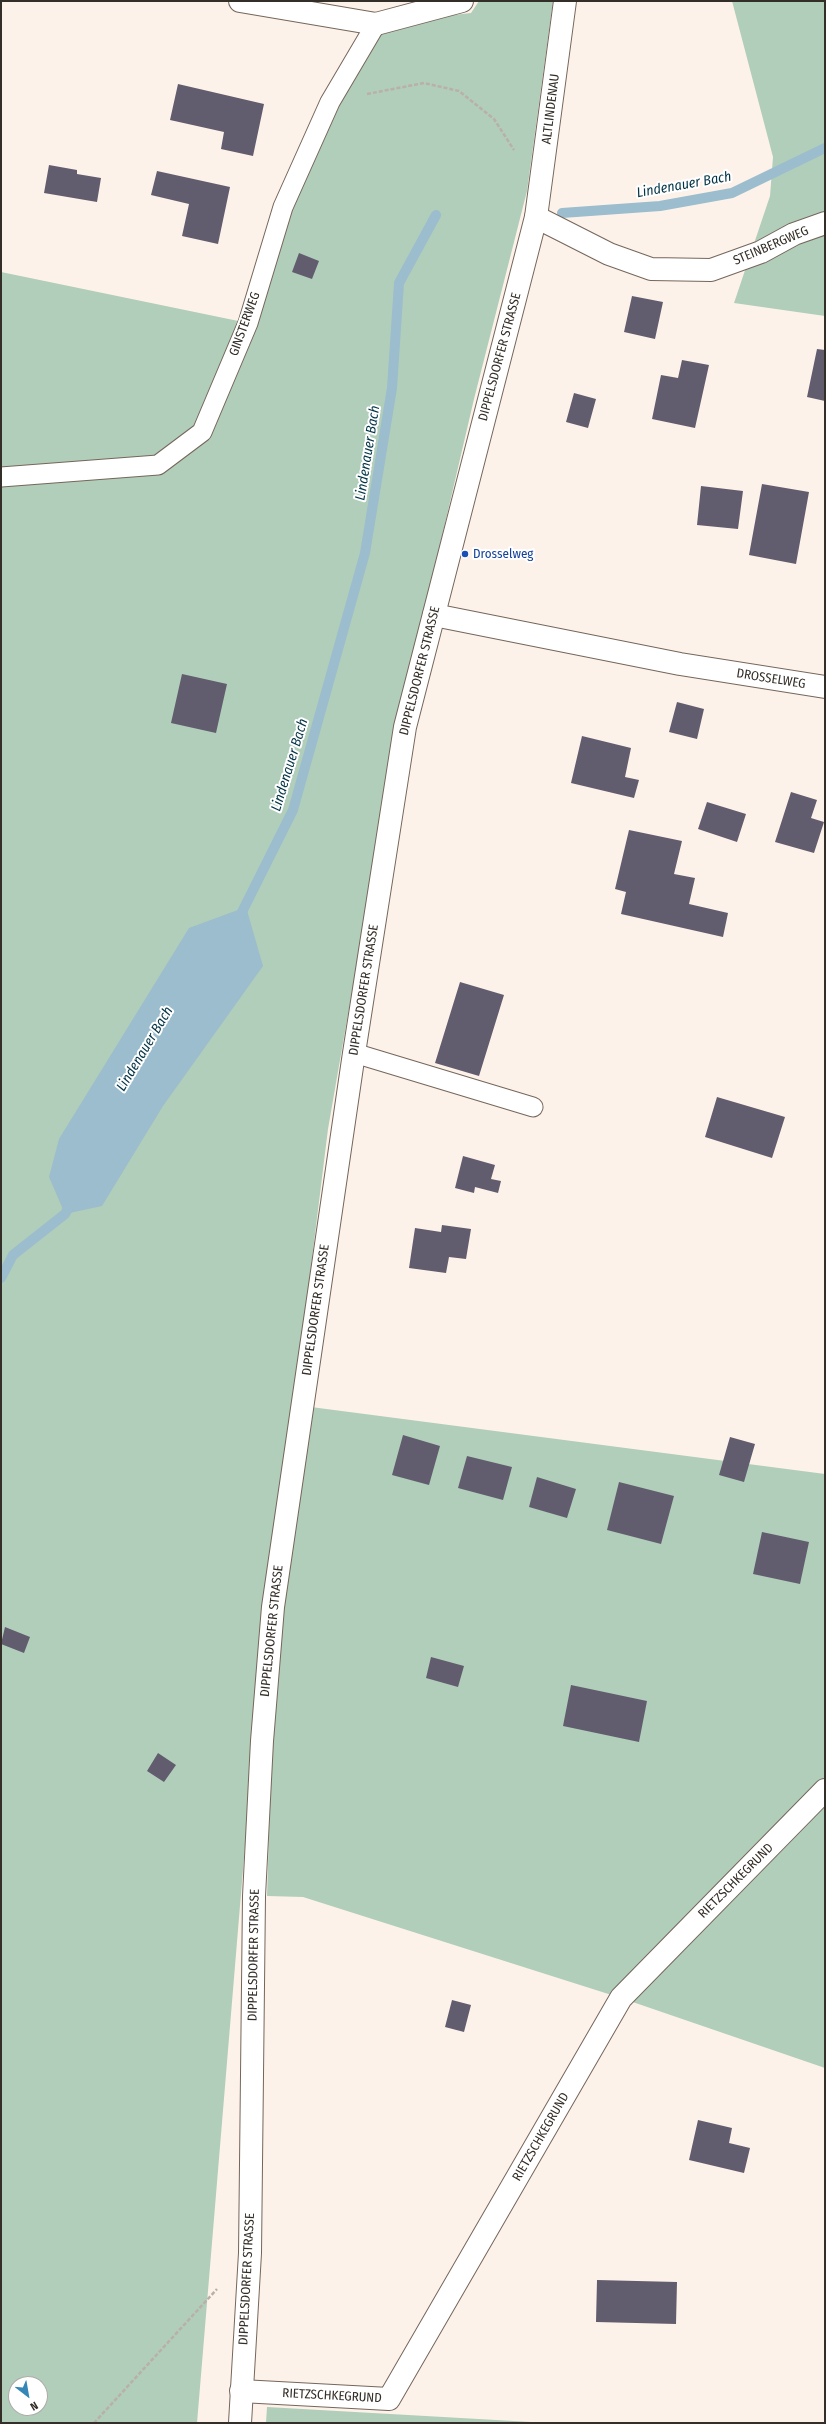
<!DOCTYPE html>
<style>
body{margin:0}
#map{position:relative;width:826px;height:2424px;overflow:hidden;background:#fdf2ea;font-family:"Fira Sans Condensed",sans-serif}
canvas{display:block}
.frame{position:absolute;inset:0;border:2px solid #342e28;pointer-events:none}
.north{position:absolute;left:8px;top:2376px;width:40px;height:40px;box-sizing:border-box;background:#fff;border:1px solid #aeaba9;border-radius:50%;rotate:149deg;font-size:11px;font-weight:700;line-height:16px;text-align:center;color:#342e28}
.north::after{content:'';display:block;margin:auto;width:14px;height:18px;background:#3487b7;clip-path:polygon(50% 0,100% 100%,50% 72%,0 100%)}
</style>
<div id="map">
<canvas width="826" height="2424"></canvas>
<div class="frame"></div>
<div class="north">N</div>
</div>
<script>
const g = document.querySelector('canvas').getContext('2d');
g.lineJoin = 'round';
function fillPath(path, color) { g.fillStyle = color; g.fill(path, 'evenodd'); }
const shape = rows => new Path2D(rows.map(r => 'M' + r).join(''));
function stroke(path, color, width, dash) { g.strokeStyle = color; g.lineWidth = width; g.lineCap = dash ? 'butt' : 'round'; g.setLineDash(dash || []); g.stroke(path); }
function write(font, color, halo, rows, align = 'center') {
  g.font = font + ' "Fira Sans Condensed",sans-serif'; g.lineWidth = 4; g.setLineDash([]); g.textBaseline = 'middle'; g.strokeStyle = halo; g.fillStyle = color; for (const [text, x, y, turn = 0] of rows) {
    g.save(); g.translate(x, y); g.rotate((+turn || 0) * Math.PI / 180); g.textAlign = isNaN(turn) ? turn : align; if (halo) g.strokeText(text, 0, 0); g.fillText(text, 0, 0); g.restore();
  }
}
fillPath(shape([
 [479,1,553,1,527,191,474,399,399,721,328,1129,294,1404,265,1605,197,2423,1,2423,1,272,248,323,283,207,376,24,471,13],
 [16,2384,40,2384,40,2408,16,2408],
 [732,1,825,1,825,316,734,303,770,196,773,157],
 [311,1407,825,1474,825,2068,621,1998,303,1897,267,1896,271,1770,284,1598],
 [267,2407,549,2423,266,2423]
]), '#b1ceba');
fillPath(shape([
 [246,907,263,966,163,1106,102,1206,65,1214,49,1177,59,1139,189,928]
]), '#9bbdcd');
stroke(shape([
 [562,213,660,206,732,193,825,148],
 [239,918,293,810,365,553,392,388,399,283,436,215],
 [1,1278,13,1255,65,1214,71,1203]
]), '#9bbdcd', 10);
fillPath(shape([
 [178,84,264,104,253,156,221,149,224,132,170,120],
 [49,165,77,170,77,174,101,178,97,202,44,193],
 [157,171,230,187,218,244,182,236,189,204,151,195],
 [299,253,319,261,312,279,292,272],
 [632,296,663,302,655,339,624,332],
 [817,349,825,350,825,401,807,397],
 [682,360,709,365,695,428,652,419,661,375,678,378],
 [574,393,596,399,588,428,566,422],
 [762,484,809,492,796,564,749,555],
 [701,486,743,491,738,529,697,525],
 [182,674,227,684,216,733,171,723],
 [677,702,704,709,697,739,669,732],
 [582,736,631,748,625,777,639,780,634,798,571,783],
 [791,792,817,800,811,818,824,822,814,853,775,842],
 [707,802,746,814,737,842,698,829],
 [629,830,682,841,674,874,695,878,689,904,728,913,723,937,621,914,626,892,615,889],
 [460,982,504,995,479,1076,435,1063],
 [717,1097,785,1117,772,1158,705,1137],
 [463,1156,495,1165,491,1179,501,1181,498,1193,475,1187,474,1193,455,1188],
 [442,1225,471,1229,466,1259,449,1257,446,1273,409,1268,415,1228,441,1232],
 [403,1435,440,1446,429,1485,392,1475],
 [730,1437,755,1444,744,1482,719,1475],
 [467,1456,512,1467,503,1500,458,1488],
 [537,1477,576,1489,567,1518,529,1507],
 [619,1482,674,1496,661,1544,607,1530],
 [762,1532,809,1542,800,1584,753,1574],
 [5,1627,30,1637,24,1653,1,1644],
 [431,1657,464,1666,458,1687,426,1678],
 [571,1685,647,1701,639,1742,563,1726],
 [158,1753,176,1765,164,1782,147,1771],
 [452,2000,471,2005,464,2032,445,2027],
 [698,2120,732,2128,729,2143,750,2148,744,2173,689,2160],
 [597,2280,677,2282,676,2324,596,2322]
]), '#625d6e');
const service = shape([
 [1,477,158,465,202,432,248,323,283,207,330,102,376,24],
 [354,1053,533,1107]
]);
const minor = shape([
 [240,1,376,24,462,1],
 [536,217,609,254,651,269,711,270,761,252,794,234,825,223],
 [434,615,680,664,825,687],
 [241,2391,389,2399,621,1998,825,1790]
]);
const tertiary = shape([
 [240,2423,250,2253,254,1896,262,1741,273,1607,354,1053,405,727,536,217,565,1]
]);
stroke(service, '#75665a', 21);
stroke(minor, '#75665a', 24);
stroke(tertiary, '#75665a', 24);
stroke(shape([
 [367,94,424,83,459,91,494,119,514,150],
 [94,2423,217,2289]
]), '#b9b0a8', 2.5, [4, 2]);
stroke(service, '#fff', 19);
stroke(minor, '#fff', 22);
stroke(tertiary, '#fff', 22);
for (const [x, y, r, color] of [
 [465,554,4,"#1a4fb4"]
]) { const dot = new Path2D(); dot.arc(x, y, r, 0, 2 * Math.PI); g.fillStyle = color; g.fill(dot); stroke(dot, '#fff', 1.5); }
write('13px', '#342e28', '#fff', [
 ["ALTLINDENAU",551,109,-83],
 ["STEINBERGWEG",771,246,-23],
 ["GINSTERWEG",245,324,-70],
 ["DIPPELSDORFER STRASSE",500,357,-75],
 ["DIPPELSDORFER STRASSE",420,671,-76],
 ["DROSSELWEG",771,679,9],
 ["DIPPELSDORFER STRASSE",364,990,-81],
 ["DIPPELSDORFER STRASSE",316,1310,-82],
 ["DIPPELSDORFER STRASSE",272,1631,-84],
 ["RIETZSCHKEGRUND",736,1881,-45],
 ["DIPPELSDORFER STRASSE",254,1955,-89],
 ["RIETZSCHKEGRUND",541,2137,-60],
 ["DIPPELSDORFER STRASSE",247,2279,-87],
 ["RIETZSCHKEGRUND",332,2396,3]
]);
write('13px', '#164399', '#fff', [
 ["Drosselweg",473,554]
], 'left');
write('italic 14px', '#023446', '#fff', [
 ["Lindenauer Bach",684,185,-10],
 ["Lindenauer Bach",368,453,-81],
 ["Lindenauer Bach",290,765,-73],
 ["Lindenauer Bach",145,1049,-59]
]);
</script>
